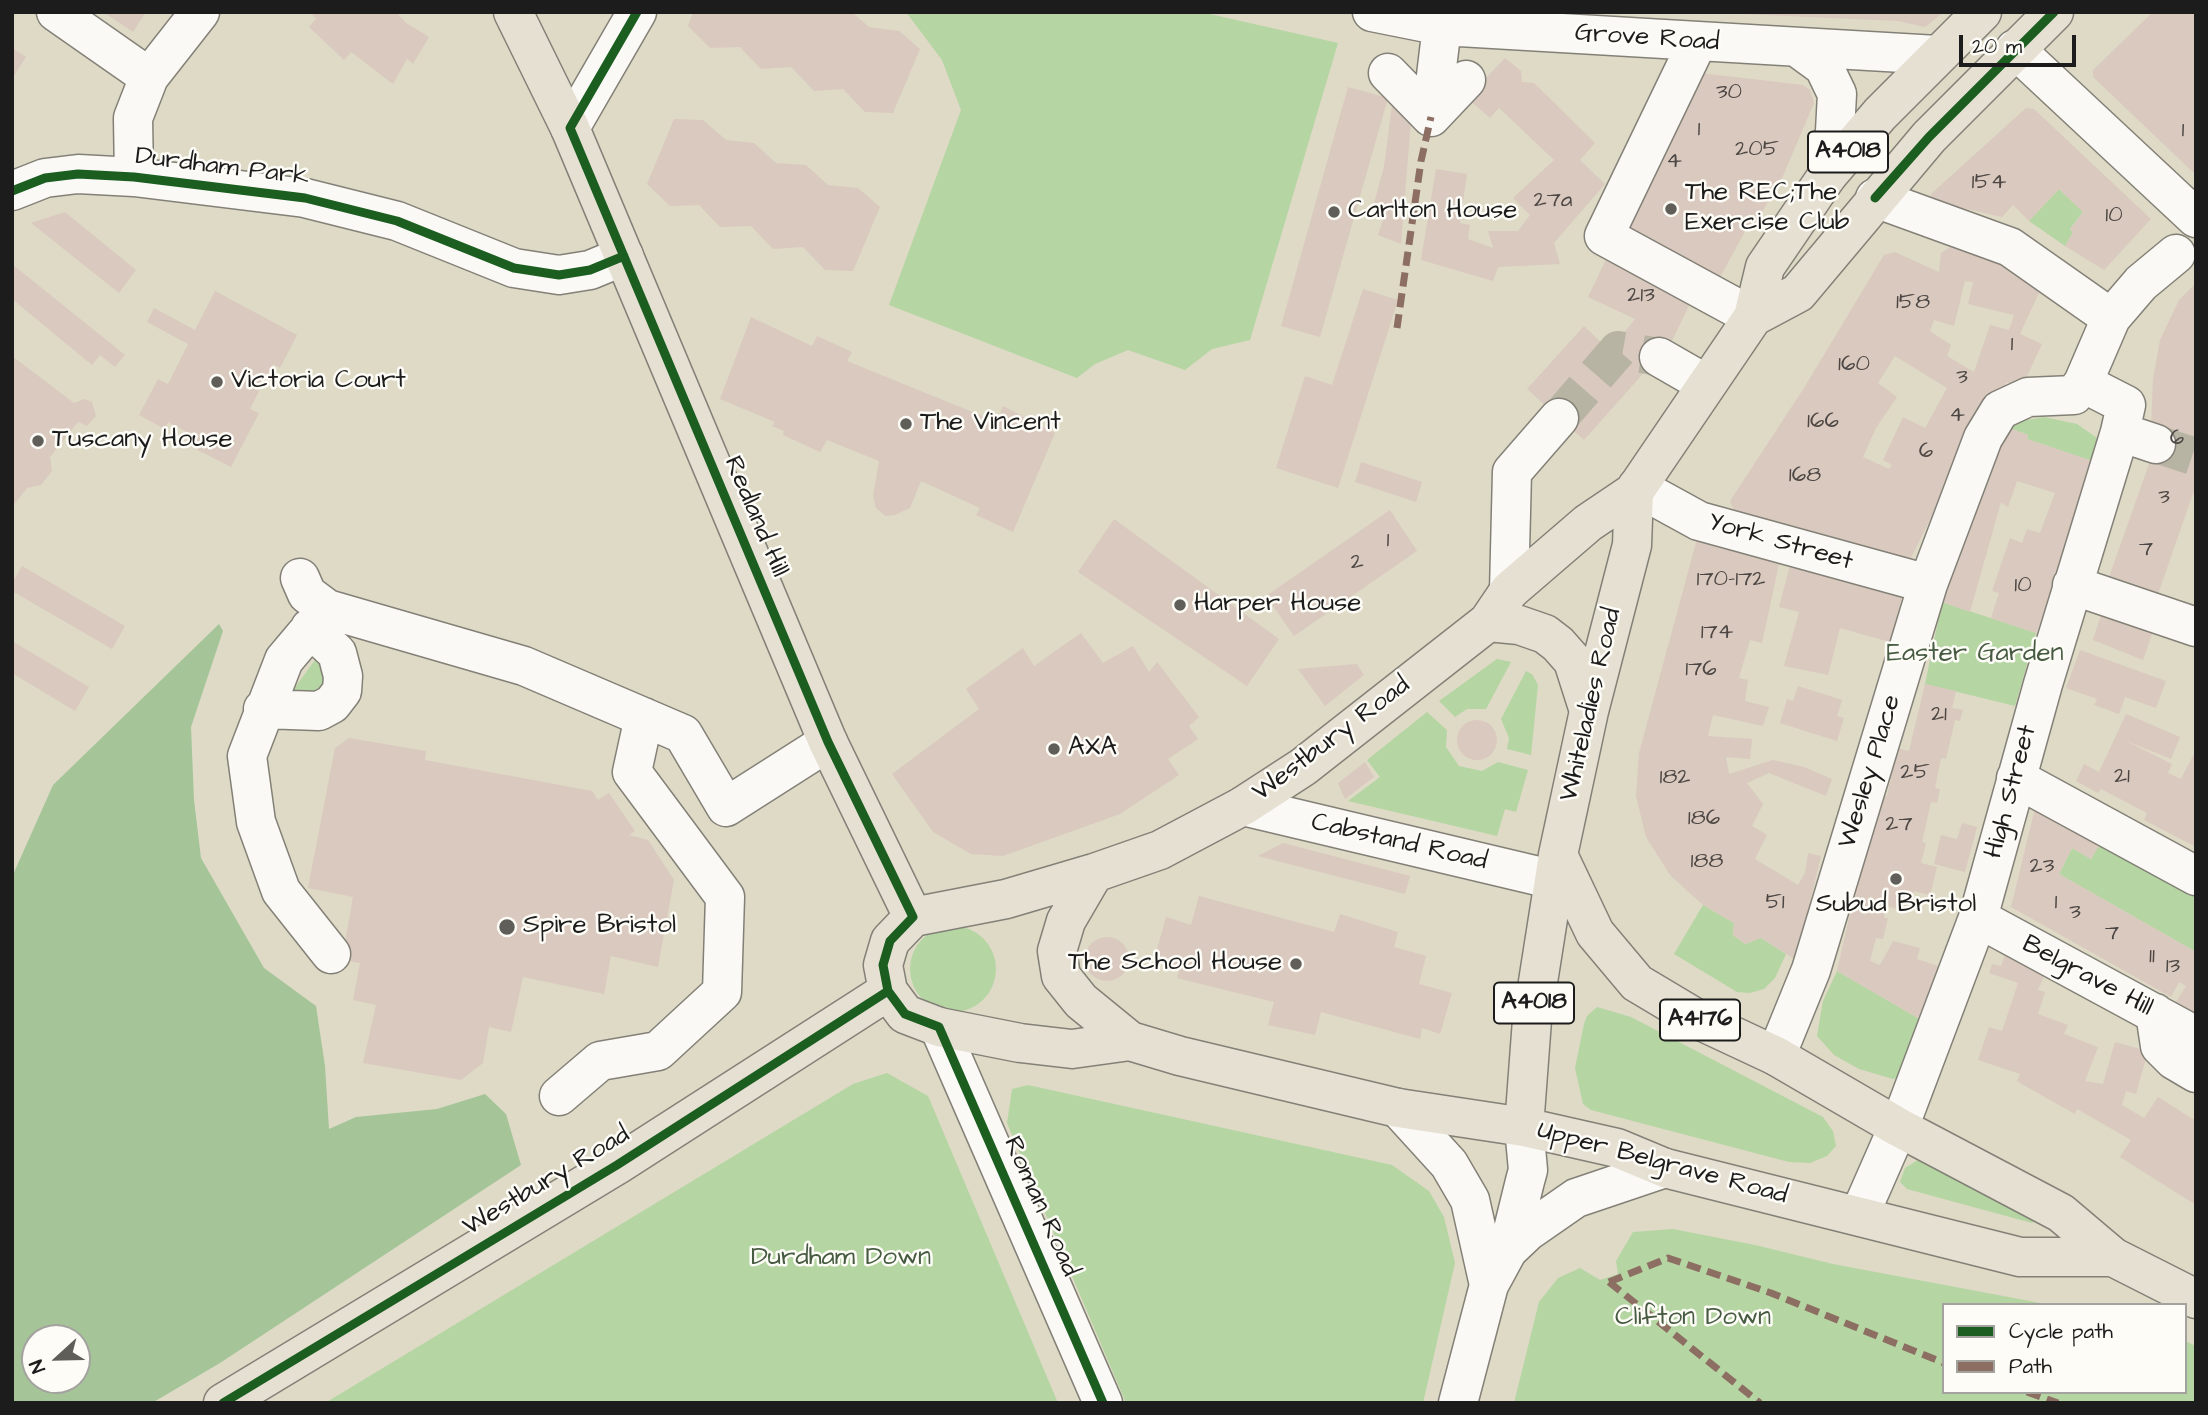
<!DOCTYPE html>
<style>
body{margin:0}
#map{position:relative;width:2208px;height:1415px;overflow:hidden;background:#dedac6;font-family:"Architects Daughter",sans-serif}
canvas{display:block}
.frame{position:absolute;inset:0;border:14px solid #1c1c1c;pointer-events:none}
.legend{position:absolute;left:1942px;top:1303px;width:245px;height:91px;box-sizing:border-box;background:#fdfcf7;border:2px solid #a3a29f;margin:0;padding:9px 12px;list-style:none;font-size:21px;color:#1c1c1c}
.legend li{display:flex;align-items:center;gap:14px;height:35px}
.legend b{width:35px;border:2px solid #a3a29f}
.north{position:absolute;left:21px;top:1324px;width:70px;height:70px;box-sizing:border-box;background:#fdfcf7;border:2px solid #a3a29f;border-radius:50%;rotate:248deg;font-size:19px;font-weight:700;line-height:28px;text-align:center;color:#1c1c1c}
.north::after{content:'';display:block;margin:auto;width:24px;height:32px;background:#605e58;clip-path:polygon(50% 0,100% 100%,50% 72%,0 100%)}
.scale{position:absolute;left:1959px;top:35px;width:117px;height:32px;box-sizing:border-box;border:4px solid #1c1c1c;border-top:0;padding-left:9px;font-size:21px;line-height:24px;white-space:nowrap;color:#1c1c1c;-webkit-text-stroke:5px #fdfcf7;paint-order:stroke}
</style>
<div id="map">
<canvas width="2208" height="1415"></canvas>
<div class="frame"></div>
<ul class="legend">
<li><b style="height:9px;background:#1b5e20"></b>Cycle path</li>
<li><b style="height:9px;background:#8d6e63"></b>Path</li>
</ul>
<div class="north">N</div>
<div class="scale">20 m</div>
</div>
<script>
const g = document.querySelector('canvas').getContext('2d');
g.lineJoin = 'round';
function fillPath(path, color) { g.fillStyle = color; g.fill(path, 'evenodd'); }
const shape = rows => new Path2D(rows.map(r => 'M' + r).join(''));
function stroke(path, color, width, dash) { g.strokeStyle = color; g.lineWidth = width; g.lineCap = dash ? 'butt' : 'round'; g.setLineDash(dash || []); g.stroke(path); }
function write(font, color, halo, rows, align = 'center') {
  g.font = font + ' "Architects Daughter",sans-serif'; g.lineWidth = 5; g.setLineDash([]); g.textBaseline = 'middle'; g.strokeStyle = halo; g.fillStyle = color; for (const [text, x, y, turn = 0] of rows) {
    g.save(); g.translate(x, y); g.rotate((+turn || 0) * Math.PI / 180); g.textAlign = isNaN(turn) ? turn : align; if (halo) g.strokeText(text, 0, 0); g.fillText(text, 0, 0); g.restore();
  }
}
fillPath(shape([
 [906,12,1201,12,1338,43,1250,340,1212,349,1185,370,1128,350,1095,364,1077,378,889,305,961,110,942,60],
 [2059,189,2083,212,2070,229,2073,232,2065,246,2029,221],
 [2044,417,2077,424,2100,440,2098,463,2027,439,2028,435,2001,425],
 [1942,602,2036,633,2015,706,1925,684],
 [320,653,328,694,288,697],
 [1497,659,1511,662,1486,709,1467,709,1455,717,1439,701],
 [1526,671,1532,674,1538,685,1531,755,1507,749,1509,738,1501,719],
 [1427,712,1447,730,1446,747,1459,766,1482,771,1498,762,1528,770,1516,812,1505,809,1497,836,1348,801,1380,777,1367,760],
 [2101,842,2196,893,2196,952,2059,874,2072,848,2091,859],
 [1703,905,1734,923,1733,935,1745,944,1761,938,1786,954,1775,978,1764,989,1750,993,1737,992,1674,954],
 '910 969a43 43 0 1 1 86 0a43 43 0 1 1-86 0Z',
 [1837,971,1923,1021,1901,1076,1893,1079,1859,1069,1834,1055,1817,1036,1823,1001],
 [1597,1007,1631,1017,1823,1117,1833,1131,1836,1146,1827,1156,1810,1163,1789,1162,1591,1110,1583,1104,1575,1068,1584,1024,1587,1016],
 [887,1073,928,1096,1058,1403,325,1403,853,1084],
 [1028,1085,1392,1165,1429,1191,1444,1217,1455,1263,1423,1403,1126,1403,1007,1123,1012,1089],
 [1921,1158,2037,1218,2032,1223,1907,1189,1900,1182,1905,1168],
 [1673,1229,1755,1245,1833,1264,2051,1305,1944,1305,1944,1392,2185,1392,2185,1341,2196,1346,2196,1403,1514,1403,1539,1302,1558,1278,1580,1268,1600,1280,1618,1274,1616,1261,1633,1232]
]), '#b5d5a3');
fillPath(shape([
 [219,624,223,631,191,727,194,800,201,858,264,968,316,1006,325,1066,329,1129,356,1117,437,1109,485,1094,506,1114,521,1165,220,1363,152,1403,12,1403,12,877,53,785],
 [35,1338,77,1338,77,1380,35,1380]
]), '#a5c599');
fillPath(shape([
 [103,12,146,12,133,32],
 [310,12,396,12,406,23,429,37,413,64,407,59,393,84,351,52,344,60,309,27,316,19],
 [693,12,852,12,869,27,899,31,920,49,893,113,865,112,843,89,814,91,791,67,761,69,740,47,710,48,688,26],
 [1698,12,1944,12,1925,27,1898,21],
 [2153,12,2196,12,2196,175,2093,77,2093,70],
 [12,48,26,57,12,79],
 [1505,58,1521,71,1522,82,1534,83,1595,143,1580,160,1605,184,1554,243,1560,264,1498,267,1493,281,1421,260,1436,169,1467,174,1460,223,1470,225,1468,239,1493,248,1488,231,1518,231,1530,215,1513,198,1554,160,1499,108,1490,118,1467,98],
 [1700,73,1803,85,1810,90,1814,103,1783,176,1754,226,1749,224,1718,281,1617,231],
 [1348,87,1388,98,1320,337,1281,326],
 [1392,105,1412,109,1401,244,1378,235,1387,208,1374,203,1384,167],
 [2026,108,2034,109,2151,219,2104,270,2065,246,2073,232,2070,229,2083,212,2059,189,2029,221,2013,205,2002,217,1932,201,1931,194],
 [674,119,703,120,726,140,754,143,776,163,806,165,828,185,858,188,880,207,853,271,825,270,803,247,773,249,751,226,720,227,699,205,670,206,647,184],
 [65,212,136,270,119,293,31,223],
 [1950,247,2001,260,2043,284,2020,334,2042,344,2021,389,2006,382,1993,413,1944,491,1908,564,1736,515,1730,501,1804,388,1884,255,1895,252,1939,272,1941,253],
 [1965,281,1973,282,1968,304,2014,315,2009,330,1990,325,1974,372,1947,356,1951,345,1930,331,1934,320,1954,326],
 [1895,356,1947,388,1925,428,1903,417,1883,460,1892,465,1889,469,1863,457,1876,428,1897,397,1878,383],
 [1611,249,1694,295,1672,341,1584,440,1527,389,1584,326,1610,351,1635,319,1588,297],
 [12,264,125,355,115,367,100,355,92,365,12,299],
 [2196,283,2196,485,2157,597,2108,580,2161,430,2151,427,2153,379,2160,340,2179,300],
 [1363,289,1398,300,1338,488,1276,468,1305,376,1332,385],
 [215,291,297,335,280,368,273,364,250,409,259,413,231,467,188,445,193,435,168,422,165,429,139,415,158,379,168,384,188,344,147,322,154,308,195,330],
 [751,317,812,346,817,336,852,352,847,361,997,422,1003,406,1055,433,1013,532,976,515,980,508,921,481,910,508,895,515,885,516,876,508,873,496,879,461,827,440,820,452,783,435,784,431,772,426,775,422,720,399],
 [12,356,74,403,84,399,92,402,96,416,87,426,78,422,50,457,52,471,41,485,27,488,12,507],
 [2001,425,2028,435,2027,439,2098,463,2036,633,1991,618,1999,593,1992,591,2010,538,2022,543,2027,529,2040,533,2055,493,2017,481,2008,507,2001,502,1970,612,1942,602],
 [1361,462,1422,482,1416,502,1355,482],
 [1390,510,1417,551,1294,636,1266,596],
 [1114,519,1279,639,1247,686,1078,572],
 [1697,539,1779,564,1762,643,1750,640,1739,678,1748,680,1745,701,1769,707,1763,726,1713,715,1708,736,1752,739,1750,759,1726,757,1729,774,1773,760,1804,767,1832,779,1826,796,1769,773,1747,783,1763,804,1752,826,1767,835,1755,859,1798,885,1805,873,1808,853,1821,856,1796,960,1761,938,1745,944,1733,935,1734,923,1703,905,1670,875,1646,837,1636,796,1639,753],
 [1791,562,1903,593,1890,642,1840,628,1828,675,1784,666,1799,612,1779,607],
 [22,566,125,626,112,649,12,591,12,583],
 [2102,612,2153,631,2143,660,2093,640],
 [1081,633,1103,663,1133,646,1149,672,1157,662,1199,717,1189,726,1198,739,1168,759,1179,775,1120,814,1003,856,971,854,933,832,892,774,979,709,966,689,1023,648,1034,666],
 [12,641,89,687,75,711,12,673],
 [2080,650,2166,681,2156,708,2125,697,2119,714,2094,705,2097,699,2066,688],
 [1357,664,1364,675,1325,706,1298,669],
 [1925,684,1956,691,1952,708,1963,710,1960,721,1955,720,1946,759,1941,758,1935,788,1940,789,1937,803,1931,802,1922,842,1926,843,1921,863,1937,867,1930,895,1914,891,1909,912,1887,906,1884,918,1888,918,1883,939,1876,938,1870,961,1880,965,1893,941,1920,948,1917,959,1941,967,1923,1021,1837,971,1877,794,1887,796,1897,748,1909,751],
 [1798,686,1842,700,1837,716,1844,718,1837,741,1780,723,1787,699,1793,701],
 [2126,714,2180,737,2171,759,2124,740,2172,764,2168,773,2181,779,2196,750,2196,847,2144,820,2147,813,2101,789,2098,793,2076,781,2084,764,2099,772],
 '1457 740a20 20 0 1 1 40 0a20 20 0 1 1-40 0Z',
 [349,738,426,751,425,760,592,791,598,800,609,793,635,831,629,835,648,840,674,880,658,967,611,956,604,994,523,977,511,1032,489,1027,483,1063,461,1080,363,1063,376,1005,353,1000,360,963,342,960,353,897,308,888,335,748],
 [1365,762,1374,777,1345,799,1338,783],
 [2036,804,2101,842,2091,859,2072,848,2059,874,2196,952,2196,1013,2176,1002,2186,986,2179,982,2171,997,2011,907],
 [1962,823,1977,827,1965,872,1934,864,1941,835,1957,839],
 [1283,843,1410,876,1405,894,1258,856],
 [1199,896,1334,932,1340,914,1398,932,1394,947,1426,956,1419,984,1452,993,1440,1034,1422,1028,1420,1039,1321,1012,1315,1035,1268,1025,1274,1002,1177,978,1180,967,1154,960,1166,917,1191,925],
 '1085 959a22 22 0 1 1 44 0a22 22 0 1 1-44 0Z',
 [2007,949,2046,971,2038,990,2045,992,2038,1014,2068,1025,2064,1034,2098,1047,2085,1081,2103,1084,2115,1042,2148,1051,2136,1094,2126,1091,2122,1105,2144,1118,2158,1097,2196,1121,2196,1205,2120,1157,2131,1140,2077,1109,2075,1114,2027,1087,2017,1081,2020,1074,1978,1060,1989,1027,2002,1031,2018,983,1989,973,1992,964,2001,966]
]), '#dac9be');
stroke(shape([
 [1559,418,1618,350,1659,357],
 [2156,444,2196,457]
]), '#b7b4a4', 38, [38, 19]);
const minor = shape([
 [56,12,149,77],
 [1372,12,1442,26,1937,55],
 [1697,43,1604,236,1753,317],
 [1798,48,1824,67,1837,94,1835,131,1827,176],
 [2015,49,2196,218],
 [1388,73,1431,117,1466,80],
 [1431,117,1442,26],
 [570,128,637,12],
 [134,177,133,118,149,77,200,12],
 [12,191,45,178,78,174,134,177,305,198,397,221,514,268,559,275,590,270,624,256],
 [1875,198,2010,247,2111,318],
 [1659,357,1706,384],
 [2120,432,2156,444],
 [1637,487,1699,521,1928,584],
 [300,578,307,594,327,609],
 [2072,585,2196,627],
 [1509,591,1512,472,1559,418],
 [263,709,319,711,332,704,342,691,343,676,337,653,310,628],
 [2016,778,2196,876],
 [1243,806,1555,880],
 [1978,918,2196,1036],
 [331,954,281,891,256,822,247,756,284,660,327,609,524,666,683,734,726,807,828,742],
 [2155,1013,2160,1046,2174,1060,2196,1073],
 [939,1027,1103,1403],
 [1776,1056,1811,970,1928,584,1983,438,2000,410,2028,397,2074,395,2083,383,2111,318,2141,283,2176,254],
 [559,1096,600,1061,658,1051,722,992,725,897,632,772,644,717],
 [1398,1108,1449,1164,1470,1200,1489,1285],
 [1859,1216,1906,1109,1978,918,2043,684,2120,432,2126,405,2083,383],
 [1508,1250,1527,1232,1576,1198,1665,1168],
 [1458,1403,1489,1285,1508,1250,1525,1181,1528,1170,1524,1127]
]);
const major = shape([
 [513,12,570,128,828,742,913,917],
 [1753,317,1798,293,1929,137,2054,12],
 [1488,622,1519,625,1545,634,1558,644,1573,661,1589,711],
 [1558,855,1595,933,1637,983,1699,1020,1776,1056,1898,1127,2061,1213,2113,1257,2196,1299],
 [1094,873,1066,921,1057,951,1061,976,1081,1001,1130,1041,1180,1056,1398,1108,1524,1127,1617,1148,1665,1168,2020,1257,2113,1257],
 [1130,1041,1072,1049,1020,1043,939,1027,905,1014,888,991,883,965,890,941,913,917,1006,899,1094,873,1160,850,1243,806,1303,767,1488,622,1509,591,1588,523,1634,492],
 [1524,1127,1532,1020,1558,855,1589,711,1632,545,1634,492,1753,317,1765,267,1827,176,1880,114,1982,12],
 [223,1403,617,1165,888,991]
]);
stroke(minor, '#838177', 41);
stroke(major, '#838177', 41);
stroke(minor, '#faf9f6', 38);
stroke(major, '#e6e0d3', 38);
stroke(shape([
 [1397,328,1421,161,1431,117],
 [1609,1282,1668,1258,1771,1293,1944,1363],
 [1609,1282,1760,1403],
 [2027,1392,2058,1403]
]), '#8d6e63', 7, [14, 7]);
stroke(shape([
 [637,12,570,128,828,742,913,917,890,941,883,965,888,991,905,1014,939,1027,1103,1403],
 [12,191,45,178,78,174,134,177,305,198,397,221,514,268,559,275,590,270,624,256],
 [1875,198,1929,137,2054,12],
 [223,1403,617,1165,888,991]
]), '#1b5e20', 9);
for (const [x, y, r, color] of [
 [1671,209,7,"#605e58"],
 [1334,212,7,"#605e58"],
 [217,382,7,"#605e58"],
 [906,424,7,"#605e58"],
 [38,441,7,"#605e58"],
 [1180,605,7,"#605e58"],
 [1054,749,7,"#605e58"],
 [1896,879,7,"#605e58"],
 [507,927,9,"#605e58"],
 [1296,964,7,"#605e58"]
]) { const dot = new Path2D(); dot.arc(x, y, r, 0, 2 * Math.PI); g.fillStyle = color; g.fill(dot); stroke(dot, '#fdfcf7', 2.5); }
write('23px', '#4c4744', null, [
 ["30",1729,93],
 ["1",1699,130],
 ["1",2183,131],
 ["205",1757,150],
 ["4",1674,162],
 ["154",1989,183],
 ["27a",1553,201],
 ["10",2114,216],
 ["213",1641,296],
 ["158",1913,303],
 ["1",2012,345],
 ["160",1854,365],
 ["3",1962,378],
 ["4",1957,416],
 ["166",1823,422],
 ["6",2177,439],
 ["6",1926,452],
 ["168",1805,476],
 ["3",2164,498],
 ["1",1388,541],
 ["7",2146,550],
 ["2",1357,563],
 ["170-172",1731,580],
 ["10",2023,586],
 ["174",1717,633],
 ["176",1701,670],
 ["21",1939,715],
 ["25",1915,773],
 ["21",2122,777],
 ["182",1675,778],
 ["186",1704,819],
 ["27",1899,825],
 ["188",1707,862],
 ["23",2042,867],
 ["51",1775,903],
 ["1",2056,903],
 ["3",2075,913],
 ["7",2112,934],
 ["11",2152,957],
 ["13",2173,967]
]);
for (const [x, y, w] of [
 [1848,152,80],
 [1534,1003,80],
 [1700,1020,80]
]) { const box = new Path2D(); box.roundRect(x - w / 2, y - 20.5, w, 41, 5); g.fillStyle = '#fdfcf7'; g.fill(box); stroke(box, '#1c1c1c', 2); }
write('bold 24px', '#1c1c1c', null, [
 ["A4018",1848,152],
 ["A4018",1534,1003],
 ["A4176",1700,1020]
]);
write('26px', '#1c1c1c', '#fdfcf7', [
 ["Grove Road",1647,39,4],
 ["Durdham Park",222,168,7],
 ["Redland Hill",755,517,67],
 ["York Street",1780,543,16],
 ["Whiteladies Road",1592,705,-77],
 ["Westbury Road",1332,740,-37],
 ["Wesley Place",1871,772,-73],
 ["High Street",2012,792,-75],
 ["Cabstand Road",1399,843,13],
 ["Belgrave Hill",2087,977,28],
 ["Upper Belgrave Road",1662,1164,15],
 ["Westbury Road",547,1182,-31],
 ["Roman Road",1040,1207,66]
]);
write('26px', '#1c1c1c', '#fdfcf7', [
 ["The REC;The",1685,194],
 ["Exercise Club",1685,224],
 ["Carlton House",1348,212],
 ["Victoria Court",231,382],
 ["The Vincent",920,424],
 ["Tuscany House",52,441],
 ["Harper House",1194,605],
 ["AXA",1068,749],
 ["Subud Bristol",1896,906,"center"],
 ["Spire Bristol",523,927],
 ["The School House",1282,964,"right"]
], 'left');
write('26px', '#465b41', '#fdfcf7', [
 ["Easter Garden",1975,655],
 ["Durdham Down",841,1259],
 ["Clifton Down",1693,1319]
]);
</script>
